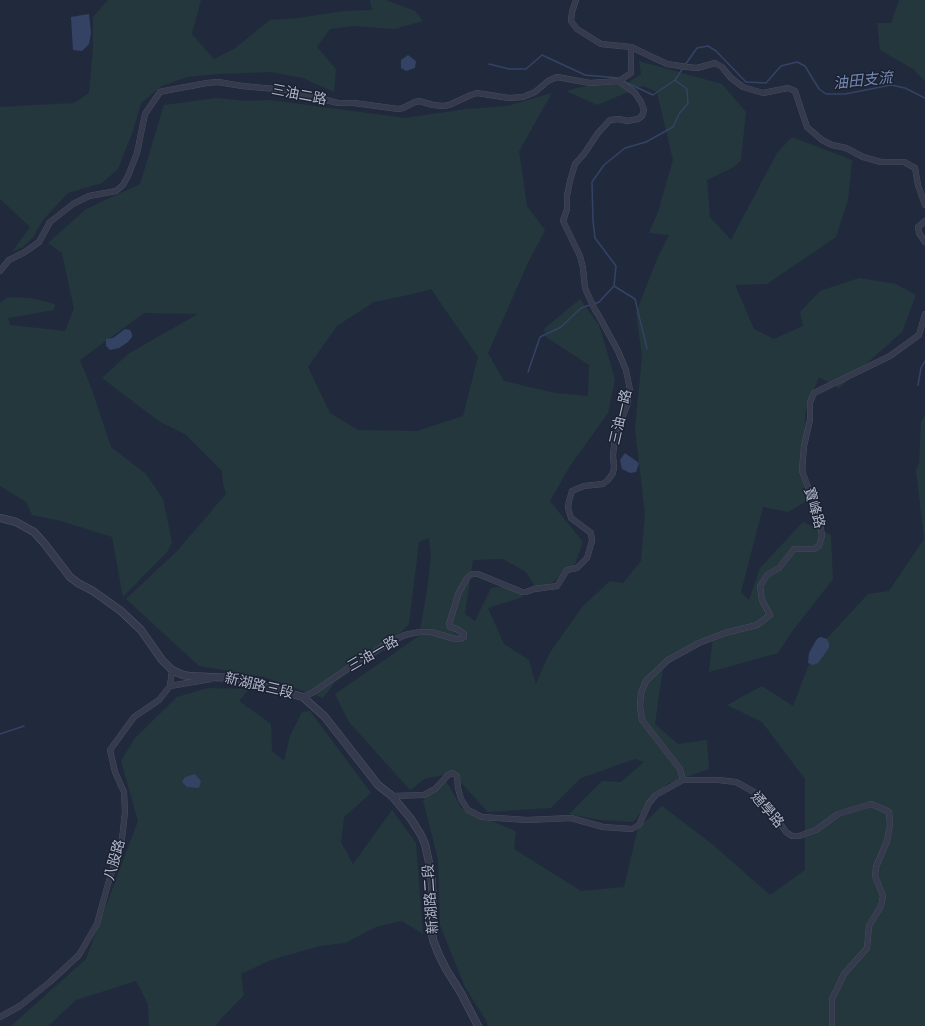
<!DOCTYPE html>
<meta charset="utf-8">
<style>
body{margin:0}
canvas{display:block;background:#21293c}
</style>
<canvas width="925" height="1026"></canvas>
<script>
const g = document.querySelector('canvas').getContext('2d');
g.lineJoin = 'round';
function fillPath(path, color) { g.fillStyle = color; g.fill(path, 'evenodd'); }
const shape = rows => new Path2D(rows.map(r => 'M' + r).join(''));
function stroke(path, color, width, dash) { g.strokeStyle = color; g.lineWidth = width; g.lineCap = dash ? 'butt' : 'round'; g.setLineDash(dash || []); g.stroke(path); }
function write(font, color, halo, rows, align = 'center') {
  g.font = font + ' "IBM Plex Sans","Noto Sans TC",sans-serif'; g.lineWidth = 3; g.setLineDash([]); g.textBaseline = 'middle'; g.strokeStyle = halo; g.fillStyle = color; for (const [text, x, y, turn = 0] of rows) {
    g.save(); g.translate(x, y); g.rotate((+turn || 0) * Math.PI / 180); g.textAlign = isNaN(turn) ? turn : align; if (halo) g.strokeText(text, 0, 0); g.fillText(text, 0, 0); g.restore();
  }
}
fillPath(shape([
 [108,0,201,0,192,34,214,59,234,49,270,20,298,18,344,11,372,10,370,0,386,0,415,11,423,21,395,29,354,26,330,29,317,47,336,69,334,92,303,78,271,72,219,74,187,77,162,86,141,103,133,131,118,169,102,183,68,193,42,221,34,236,23,247,12,252,30,227,0,199,0,107,74,103,89,93,93,48,93,17],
 [899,0,925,0,925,81,913,69,880,50,877,23,891,23],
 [639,61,722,84,746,112,741,160,734,167,707,180,710,217,731,240,777,153,792,137,852,160,848,200,836,237,767,284,735,285,754,329,774,339,803,326,800,312,820,291,859,278,896,284,916,295,902,332,839,388,819,377,805,413,807,501,788,512,763,507,741,592,749,600,760,568,803,522,831,535,833,579,791,633,778,653,709,672,713,636,664,661,655,724,678,744,707,740,709,769,667,784,633,822,600,820,569,814,602,781,621,782,644,762,635,759,581,778,551,808,488,812,453,774,426,778,410,790,349,722,335,694,419,636,427,591,431,556,429,538,419,542,409,624,386,649,335,682,323,698,264,677,199,666,126,599,177,551,226,494,223,484,222,471,185,434,160,422,102,378,128,354,198,314,144,313,80,360,92,390,111,447,146,474,163,499,172,542,167,552,123,597,112,537,61,521,32,515,26,502,0,486,0,303,7,297,30,298,55,304,54,310,8,318,10,325,65,331,74,309,62,253,48,243,86,209,140,184,164,105,217,98,245,101,270,100,405,118,466,109,507,106,552,93,519,151,527,206,545,230,527,265,488,353,504,381,555,393,588,396,589,365,546,337,544,329,580,299,599,325,615,379,608,413,570,466,550,501,583,542,575,564,539,593,526,572,503,559,473,560,465,614,475,621,491,588,513,585,523,597,488,608,504,644,529,660,536,684,549,654,582,607,610,581,623,583,641,561,645,514,635,429,642,356,636,313,657,259,669,235,649,233,658,212,673,160,657,92,643,86,597,105,566,91,585,86,626,84,641,74],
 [431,289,478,357,463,416,417,431,358,430,330,413,308,367,337,326,374,302,409,295],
 [925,415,925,1026,488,1026,487,1022,465,987,440,925,438,859,423,800,446,781,462,809,516,831,514,849,581,891,624,887,638,828,662,806,712,844,770,895,805,870,805,779,762,722,727,705,762,686,793,706,808,667,821,645,868,594,889,591,924,539,916,470,919,464,921,422],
 [208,688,249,689,239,701,271,724,272,751,284,761,290,736,302,712,310,711,371,793,344,817,341,842,353,864,392,810,416,843,423,934,402,921,376,927,345,943,320,946,271,960,241,974,244,995,219,1021,216,1026,149,1026,148,1004,136,981,76,1000,48,1026,11,1026,86,959,138,821,121,761,135,738,177,697]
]), '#23373d');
fillPath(shape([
 [89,14,91,33,89,44,82,51,73,50,71,17],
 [408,55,416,61,415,68,406,71,401,68,401,60],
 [125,329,130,330,132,334,132,337,128,342,119,348,110,350,106,346,106,339,113,338],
 [625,453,639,463,636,472,630,473,622,469,620,460],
 [821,637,827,639,829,643,829,648,818,663,813,665,808,663,809,653,815,642,818,638],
 [195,774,201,781,199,788,187,787,182,782,185,777]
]), '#344264');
stroke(shape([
 [489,64,509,69,526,69,542,55,585,75,618,78],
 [685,65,697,48,708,46,716,51,746,82,766,83,781,66,797,62,805,66,819,89,826,94,845,94,891,85,905,88,925,98],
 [623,81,653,95,675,80,683,68],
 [614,286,635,299,647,349],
 [594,304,599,302,614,286,616,266,595,238,593,221,592,182,604,165,625,148,646,142,673,127,679,114,688,103,687,89,675,80],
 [528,372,540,337,561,327,581,308,590,305],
 [918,385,921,368,925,361],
 [0,734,24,726]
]), '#344264', 1.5);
const minor = shape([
 [576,0,572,12,571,21,577,29,601,44,631,47,667,64,687,67,697,68,715,63,722,67,731,78,743,87,763,93,788,88,795,91,807,127,822,140,832,145,846,148,863,157,881,162,904,162,915,168,918,185,925,205],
 [925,221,918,227,919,233,925,242],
 [0,271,9,260,25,252,39,242,50,222,73,204,89,196,116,191,123,185,128,176,137,153,145,114,160,92,164,91,207,83,218,82,242,86,286,90,338,103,354,103,398,109,403,108,415,102,419,101,433,105,443,106,449,105,471,95,477,93,509,98,523,97,535,92,548,81,557,77,590,83,619,81,631,73,631,47],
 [170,686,211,679],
 [303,697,312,693,350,667,361,663,382,646,405,635,419,632,431,632,455,639,460,639,464,637,464,634,457,629,450,627,449,624,459,592,467,578,472,574,478,574,522,592,526,592,534,589,557,586,567,570,577,568,587,558,592,541,591,533,571,518,568,508,569,501,572,491,584,486,603,484,608,480,613,473,614,467,613,455,615,438,627,405,630,390,626,370,618,351,599,316,595,310,585,288,583,268,580,256,563,221,567,209,567,196,570,181,575,164,584,154,598,133,610,120,619,119,627,121,638,119,642,116,644,110,641,102,635,93,619,81],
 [683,780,680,769,642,720,640,706,641,693,646,681,668,660,699,643,725,633,757,625,770,615,762,600,760,586,767,575,779,568,794,549,814,549,819,546,822,536,819,516,802,471,804,446,810,420,810,402,814,393,890,356,919,335,925,314],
 [392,796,424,795,435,789,448,775,452,773,457,776,458,788,461,799,468,810,482,817,527,820,571,818,603,827,632,829,639,825,649,803,656,795,683,780,718,780,736,782,756,793,771,811,786,832,792,836,799,836,816,830,838,814,871,804,885,810,889,812,890,825,887,841,876,867,875,876,883,896,881,906,869,926,867,948,844,974,832,999,832,1026],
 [0,1017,20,1006,51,981,79,955,97,924,108,884,122,839,125,812,124,792,115,772,110,750,134,717,159,700,170,686,172,670]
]);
const tertiary = shape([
 [0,518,16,522,34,532,44,543,70,577,78,583,93,591,121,611,141,630,162,660,172,670,183,675,189,676,234,678,303,697,325,717,371,776,378,785,392,796,411,819,421,835,425,844,431,872,433,899,431,926,433,940,439,955,446,969,461,993,478,1026]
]);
stroke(minor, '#505667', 6);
stroke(tertiary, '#505667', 8);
stroke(minor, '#353b4c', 5.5);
stroke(tertiary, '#353b4c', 7);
write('14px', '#b0b6c8', '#1a2131', [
 ["三油二路",299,95,11],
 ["三油一路",621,417,-77],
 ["寶峰路",814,508,74],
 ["三油一路",373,654,-30],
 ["新湖路三段",259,686,13],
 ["通學路",767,810,49],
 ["八股路",115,860,-74],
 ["新湖路二段",431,899,-94]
]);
write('italic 15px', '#7688b2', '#1a2131', [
 ["油田支流",863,81,-6]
]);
</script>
